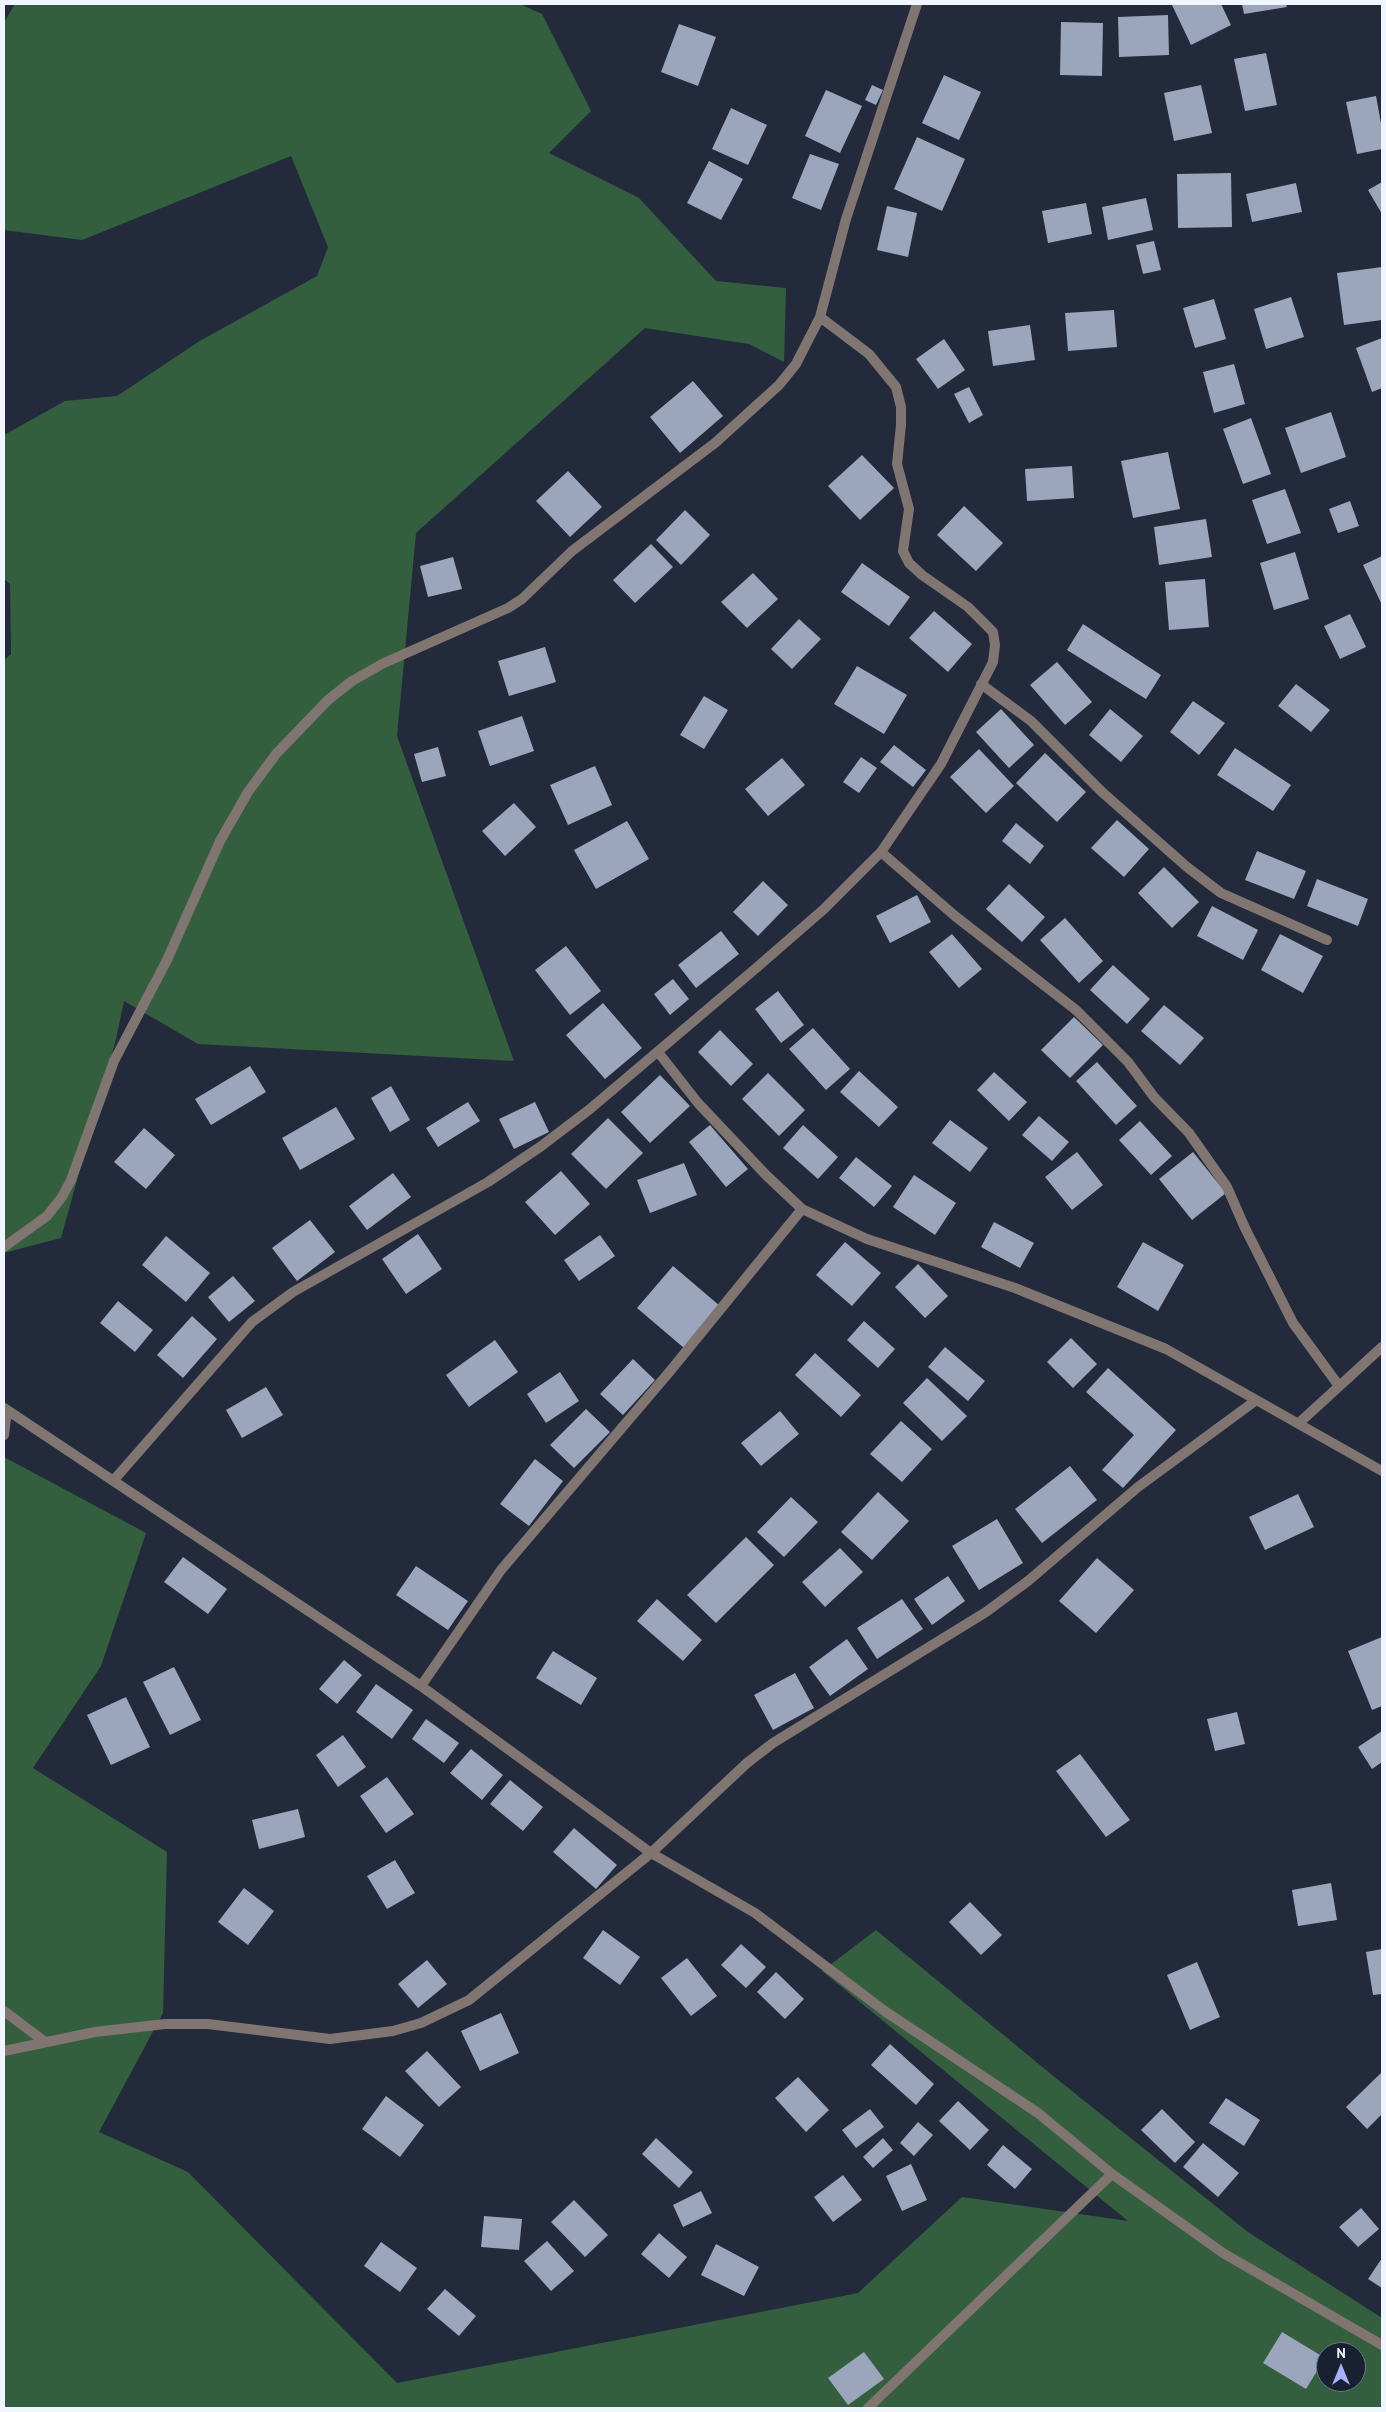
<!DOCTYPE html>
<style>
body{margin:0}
#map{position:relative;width:1386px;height:2412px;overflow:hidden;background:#222a3c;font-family:"PT Sans",sans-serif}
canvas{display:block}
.frame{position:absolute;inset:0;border:5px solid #f0f5ff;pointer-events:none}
.north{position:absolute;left:1316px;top:2342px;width:50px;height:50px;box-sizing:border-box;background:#192031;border:1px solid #6f7583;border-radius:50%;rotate:0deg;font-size:14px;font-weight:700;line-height:20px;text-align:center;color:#f0f5ff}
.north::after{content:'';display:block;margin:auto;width:18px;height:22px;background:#a8b0fc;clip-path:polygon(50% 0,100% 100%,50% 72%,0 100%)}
</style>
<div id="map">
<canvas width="1386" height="2412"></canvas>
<div class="frame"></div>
<div class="north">N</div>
</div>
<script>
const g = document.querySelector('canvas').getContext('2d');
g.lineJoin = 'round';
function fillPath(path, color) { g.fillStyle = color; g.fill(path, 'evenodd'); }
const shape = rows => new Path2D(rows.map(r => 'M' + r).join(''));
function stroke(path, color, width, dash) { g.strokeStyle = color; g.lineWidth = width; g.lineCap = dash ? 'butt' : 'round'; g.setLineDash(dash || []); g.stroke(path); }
fillPath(shape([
 [15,4,520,4,542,14,591,111,549,153,639,198,716,281,786,288,784,362,749,344,645,328,416,533,397,736,514,1061,198,1044,124,1001,116,1039,61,1238,4,1253,4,660,11,654,10,584,4,579,4,435,65,401,117,396,198,342,317,276,328,247,291,156,82,240,4,230,4,22],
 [4,1457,146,1533,101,1666,33,1768,167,1852,163,2013,99,2132,188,2172,397,2383,858,2293,962,2197,1128,2221,822,1971,876,1930,1057,2079,1248,2232,1382,2318,1382,2408,4,2408],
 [1326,2352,1356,2352,1356,2382,1326,2382]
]), '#345f3e');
fillPath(shape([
 [1175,4,1221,4,1231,25,1191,45,1172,5],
 [1242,4,1286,4,1287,7,1244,14],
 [1168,15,1169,55,1119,57,1118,17],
 [1061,22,1103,23,1102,76,1060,75],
 [679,24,716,37,698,86,661,72],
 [1266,53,1277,105,1245,111,1234,59],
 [944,75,981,92,959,140,922,123],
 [872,85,883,90,876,105,865,100],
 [1201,85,1212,133,1174,141,1164,93],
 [826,90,862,106,840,153,805,136],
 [1376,96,1382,129,1382,149,1357,154,1346,102],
 [731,108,767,125,748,165,712,149],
 [917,137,965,159,942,211,894,189],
 [810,154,839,164,821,210,792,198],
 [709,161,743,179,721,220,687,203],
 [1231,173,1232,227,1178,228,1177,174],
 [1382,182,1382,214,1368,190],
 [1296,183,1302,212,1252,222,1246,194],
 [1146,198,1153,230,1108,240,1102,207],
 [1086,203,1092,234,1048,243,1042,211],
 [887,206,917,213,908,257,877,250],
 [1154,241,1161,270,1143,274,1136,245],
 [1382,267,1382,320,1344,325,1337,273],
 [1291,297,1304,337,1266,349,1254,309],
 [1214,299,1226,339,1195,348,1183,308],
 [1114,310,1117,347,1068,351,1065,313],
 [1030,325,1035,360,993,366,988,331],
 [1382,338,1382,388,1372,392,1356,348],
 [944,339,965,370,938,389,916,359],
 [1234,364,1245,404,1214,413,1203,372],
 [693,381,723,416,680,453,650,417],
 [969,387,983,415,969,423,954,394],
 [1331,412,1346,457,1301,473,1285,428],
 [1251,418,1271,474,1243,484,1223,429],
 [1168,452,1180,509,1133,518,1121,461],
 [862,455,894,488,860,520,828,486],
 [1072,466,1074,498,1027,501,1025,469],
 [568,471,602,507,570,537,536,501],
 [1285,489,1301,533,1267,544,1252,500],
 [1350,501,1359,526,1338,533,1329,509],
 [964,506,1003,543,976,571,937,535],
 [685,510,710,535,681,565,656,540],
 [1206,519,1212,557,1159,565,1154,527],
 [651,544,673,567,635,603,613,580],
 [1295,552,1309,599,1274,610,1260,563],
 [1382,556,1382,605,1363,565],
 [453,557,462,589,428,597,420,566],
 [862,563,910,597,889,626,841,592],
 [753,573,778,599,747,628,721,602],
 [1205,579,1209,627,1169,630,1165,582],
 [934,611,972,644,948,672,909,638],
 [1350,614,1366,647,1340,659,1324,626],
 [799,619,821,639,792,669,771,649],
 [1083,624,1161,675,1146,699,1067,650],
 [545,647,556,682,509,696,498,661],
 [1057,662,1092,702,1065,725,1030,685],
 [857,666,907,695,884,734,834,704],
 [1296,684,1330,710,1311,732,1278,706],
 [704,696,728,710,704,749,680,735],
 [1193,701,1225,723,1199,755,1170,732],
 [1001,709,1034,745,1009,768,976,732],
 [1110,709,1143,736,1121,762,1089,735],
 [522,716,534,751,490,766,478,731],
 [894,745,926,770,913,787,880,762],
 [438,747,446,776,422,782,414,754],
 [1235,748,1291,785,1273,811,1217,775],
 [979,749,1014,786,986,813,950,777],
 [1045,753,1086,792,1057,822,1016,783],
 [861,757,877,768,859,793,843,782],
 [782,758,805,785,768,816,745,789],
 [595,766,612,805,568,825,550,785],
 [514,803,536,827,505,856,482,831],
 [1117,820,1149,849,1124,877,1091,848],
 [627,821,649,859,596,889,574,850],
 [1016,823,1044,846,1030,864,1002,841],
 [1257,851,1306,871,1294,899,1245,880],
 [1164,867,1199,902,1172,928,1138,893],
 [1317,879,1368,899,1358,926,1307,906],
 [763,881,788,905,758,936,733,912],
 [1009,884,1045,917,1022,942,986,909],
 [917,895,931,922,890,943,876,916],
 [1212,906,1258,930,1243,960,1197,936],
 [1065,918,1103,961,1079,983,1040,940],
 [721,931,739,954,696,988,678,965],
 [952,934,982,969,959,988,929,952],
 [1280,934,1323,956,1303,993,1261,970],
 [566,946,601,991,570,1015,535,970],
 [1113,965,1150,999,1127,1024,1090,990],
 [673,979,689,999,670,1015,654,994],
 [778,991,804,1025,781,1043,755,1009],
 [603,1003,642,1048,605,1079,566,1035],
 [1164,1005,1204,1038,1180,1065,1141,1031],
 [1074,1017,1103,1045,1070,1078,1041,1050],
 [813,1028,850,1069,826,1090,789,1049],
 [720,1030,753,1064,731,1086,698,1052],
 [1097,1062,1137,1106,1116,1125,1076,1081],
 [250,1066,266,1092,211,1125,195,1099],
 [859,1071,898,1107,879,1127,840,1092],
 [994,1072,1027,1102,1009,1121,977,1090],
 [768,1073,805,1110,779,1136,742,1099],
 [660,1075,690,1106,650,1143,621,1112],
 [391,1086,410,1120,390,1132,371,1098],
 [468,1102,480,1121,438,1147,426,1128],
 [535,1102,549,1132,514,1149,499,1119],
 [336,1107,355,1139,300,1170,282,1138],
 [1039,1116,1069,1142,1052,1161,1022,1135],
 [608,1118,643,1153,606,1189,571,1154],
 [950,1120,988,1148,970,1172,932,1143],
 [1140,1121,1172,1156,1151,1175,1119,1140],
 [710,1125,748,1169,726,1187,689,1142],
 [803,1125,838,1157,818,1179,783,1148],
 [144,1128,175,1155,146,1189,114,1162],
 [1077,1152,1103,1185,1072,1210,1045,1177],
 [1193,1152,1226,1193,1192,1220,1159,1179],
 [856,1157,892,1186,874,1207,839,1178],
 [684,1163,697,1195,650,1213,637,1180],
 [561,1171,590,1204,555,1235,525,1202],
 [393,1173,411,1197,367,1230,349,1206],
 [914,1175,956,1203,935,1235,893,1207],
 [310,1220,335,1252,297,1281,272,1248],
 [994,1222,1034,1243,1020,1268,981,1247],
 [418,1234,442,1269,406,1294,382,1259],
 [600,1235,615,1256,579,1281,564,1260],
 [166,1236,210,1273,186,1302,142,1265],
 [845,1242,881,1273,852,1306,816,1275],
 [1143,1242,1184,1265,1158,1311,1117,1287],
 [918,1264,948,1296,925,1318,895,1287],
 [673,1266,720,1306,684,1348,637,1308],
 [233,1276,255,1301,229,1322,208,1297],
 [118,1301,153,1330,135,1352,100,1323],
 [192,1316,217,1339,183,1378,157,1355],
 [864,1321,895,1349,878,1368,847,1340],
 [1071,1338,1097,1364,1073,1388,1047,1362],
 [495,1340,518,1372,469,1407,446,1375],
 [945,1347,985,1381,968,1401,928,1367],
 [815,1353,861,1395,841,1417,795,1375],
 [633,1359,655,1380,623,1415,600,1394],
 [1108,1368,1176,1430,1123,1488,1102,1470,1134,1435,1086,1392],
 [560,1372,579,1401,546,1423,527,1394],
 [927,1378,967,1416,942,1441,903,1403],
 [266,1387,283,1415,242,1438,226,1410],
 [586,1409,610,1432,574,1468,550,1445],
 [780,1411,799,1434,761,1466,741,1443],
 [901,1421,932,1449,902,1482,870,1454],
 [535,1459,563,1481,529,1526,500,1504],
 [1070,1466,1097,1500,1042,1543,1015,1509],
 [878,1492,909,1521,872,1560,841,1532],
 [1298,1494,1314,1527,1265,1550,1249,1517],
 [791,1497,818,1522,784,1557,757,1532],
 [997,1519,1023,1563,979,1590,952,1546],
 [746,1537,774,1565,716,1623,687,1595],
 [840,1548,863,1572,825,1607,802,1582],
 [183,1557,227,1589,208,1614,164,1582],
 [1097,1558,1134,1590,1096,1633,1059,1601],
 [416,1566,468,1601,448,1630,396,1595],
 [948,1576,965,1601,932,1625,914,1599],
 [657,1599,702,1640,683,1661,637,1621],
 [902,1599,923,1629,877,1659,857,1628],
 [1382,1637,1382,1706,1372,1710,1348,1651],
 [847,1639,868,1669,830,1696,809,1667],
 [553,1651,597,1678,581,1705,536,1678],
 [344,1660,362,1675,337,1704,319,1689],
 [174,1667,201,1720,170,1735,143,1682],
 [795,1673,814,1708,773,1730,754,1695],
 [376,1684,413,1710,392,1739,356,1712],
 [126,1697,150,1747,111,1765,87,1715],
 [1237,1712,1245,1744,1215,1751,1207,1719],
 [426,1719,459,1743,444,1763,412,1739],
 [1382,1731,1382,1762,1372,1769,1358,1747],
 [343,1735,366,1767,338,1787,316,1755],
 [471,1749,503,1775,482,1800,450,1773],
 [1080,1754,1130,1820,1106,1837,1056,1771],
 [387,1777,414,1814,386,1833,360,1796],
 [510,1780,543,1807,523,1831,490,1804],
 [298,1809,305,1837,259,1849,252,1820],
 [574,1828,617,1865,596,1889,553,1852],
 [395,1860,415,1893,387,1909,367,1876],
 [1331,1883,1337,1920,1298,1926,1292,1890],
 [244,1888,274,1911,248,1945,218,1922],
 [970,1902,1002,1935,981,1955,949,1922],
 [603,1930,640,1957,620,1985,583,1958],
 [741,1944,766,1967,746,1988,721,1965],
 [1382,1949,1382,1994,1373,1995,1366,1952],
 [687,1958,717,1996,691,2016,661,1978],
 [427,1960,447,1984,418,2008,398,1984],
 [1197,1962,1220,2017,1190,2030,1167,1975],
 [776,1972,804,1999,785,2019,757,1992],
 [501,2013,519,2053,480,2071,461,2031],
 [890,2044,934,2084,916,2105,871,2065],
 [427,2051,461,2087,439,2107,405,2071],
 [1382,2072,1382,2114,1367,2129,1346,2107],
 [798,2077,829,2110,806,2132,775,2098],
 [386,2096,424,2125,400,2157,362,2129],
 [1226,2098,1260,2120,1244,2146,1209,2123],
 [958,2101,989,2130,970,2150,939,2121],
 [870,2109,884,2127,856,2148,842,2130],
 [1162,2109,1195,2142,1175,2163,1141,2130],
 [918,2122,933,2135,914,2156,900,2143],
 [656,2138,693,2172,679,2188,642,2154],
 [883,2138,893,2150,873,2168,863,2157],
 [1203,2143,1239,2173,1218,2197,1183,2167],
 [1003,2145,1032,2169,1015,2189,987,2165],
 [911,2164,927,2200,902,2211,886,2176],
 [843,2175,862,2200,833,2222,814,2197],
 [701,2191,712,2213,683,2227,673,2205],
 [574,2200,608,2235,585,2257,551,2222],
 [1361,2208,1379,2229,1358,2247,1339,2227],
 [484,2216,522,2219,519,2250,481,2247],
 [659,2233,687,2257,669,2278,641,2254],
 [547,2241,574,2271,551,2291,524,2261],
 [381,2242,417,2268,400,2292,364,2266],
 [716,2244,759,2267,744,2296,701,2275],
 [1382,2258,1382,2288,1368,2279],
 [445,2289,476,2316,459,2336,427,2309],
 [1282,2332,1325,2358,1306,2389,1263,2363],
 [864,2352,884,2379,848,2405,828,2378]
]), '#9ba5bc');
stroke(shape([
 [981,684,1031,721,1102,792,1187,867,1221,893,1327,940],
 [881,852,955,916,1076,1010,1128,1062,1154,1097,1189,1133,1227,1187,1245,1228,1293,1323,1339,1386],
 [658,1052,698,1103,766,1175,802,1209,867,1239,1015,1288,1166,1349,1382,1471],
 [4,1247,47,1216,62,1197,71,1180,114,1061,167,960,220,841,248,792,276,754,328,700,352,681,384,663,508,608,522,599,572,551,715,443,779,385,796,364,820,317,846,219,917,4],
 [4,1408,421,1686,651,1853,755,1913,886,2012,1038,2113,1112,2174,1223,2253,1382,2345],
 [1299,1423,1382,1347],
 [4,1435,7,1410],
 [113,1481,252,1322,293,1292,488,1182,540,1147,590,1109,755,969,824,909,881,852,941,764,993,662,995,645,993,632,968,607,922,575,909,563,903,551,909,509,897,464,901,425,901,407,896,387,869,354,820,317],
 [421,1686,501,1570,671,1370,802,1209],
 [4,2011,45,2042],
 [4,2051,95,2032,165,2024,208,2024,330,2039,393,2031,421,2023,469,2000,651,1853,747,1763,773,1743,986,1612,1028,1581,1138,1487,1255,1401],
 [868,2408,1112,2174]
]), '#807570', 10);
</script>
